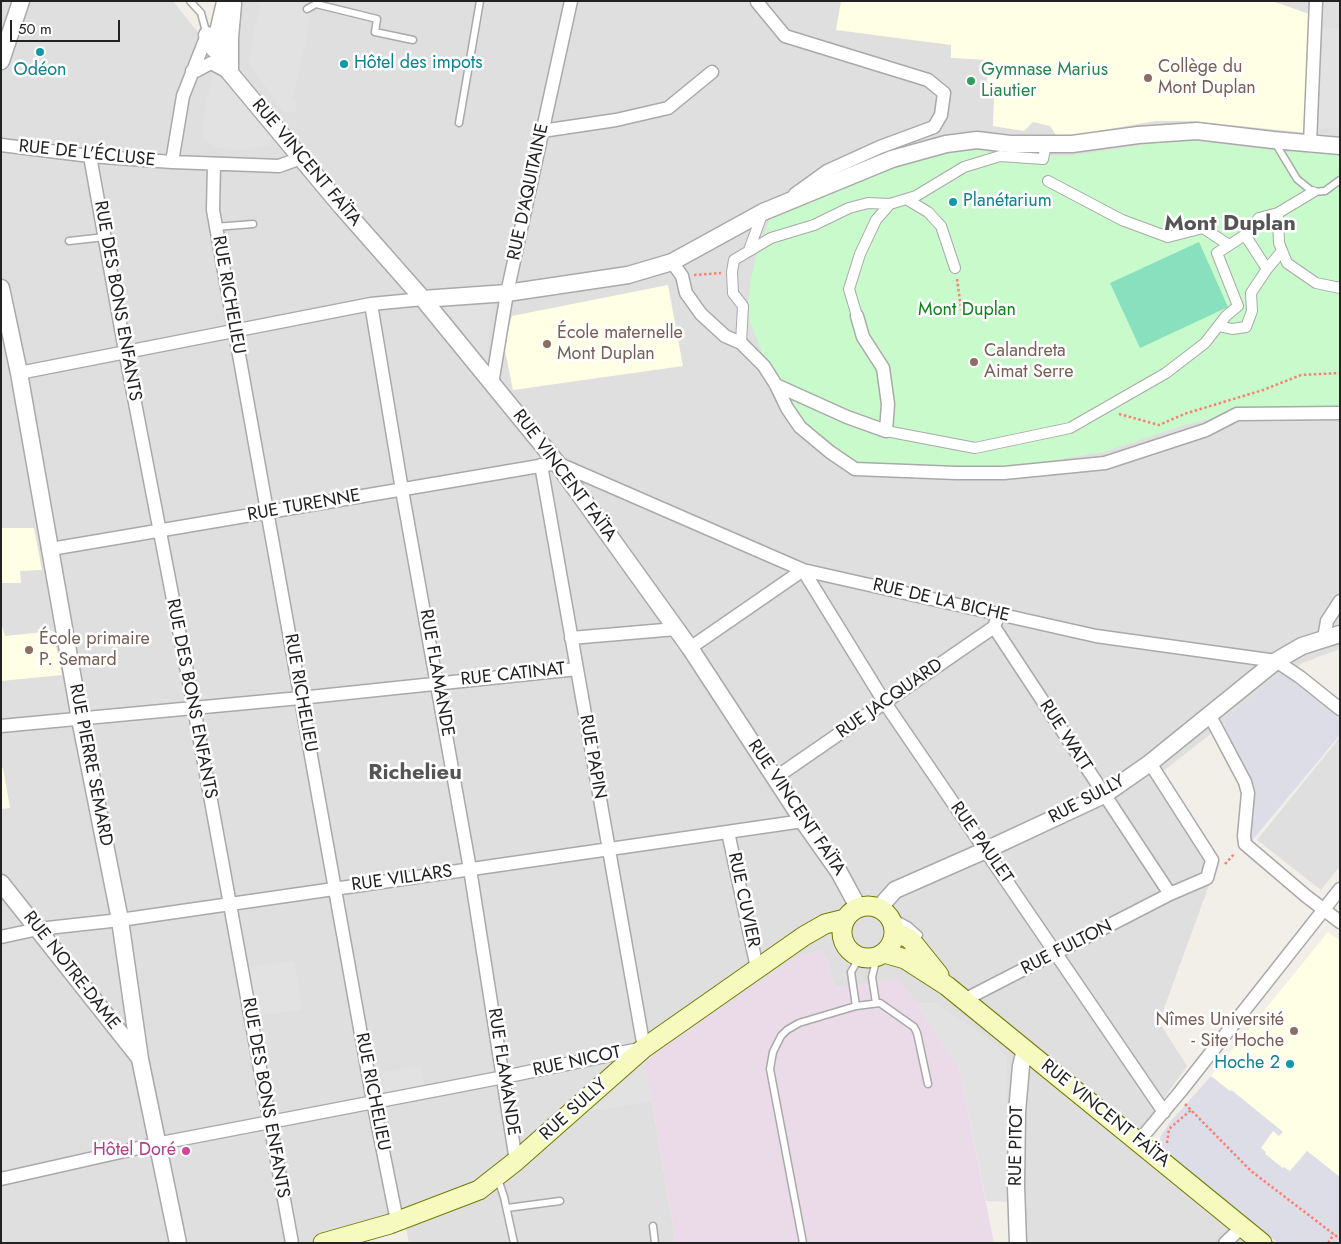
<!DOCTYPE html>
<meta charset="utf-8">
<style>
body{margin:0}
#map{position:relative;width:1341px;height:1244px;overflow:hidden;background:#f2efe9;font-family:Jost,sans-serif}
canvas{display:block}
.frame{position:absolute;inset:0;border:2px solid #222;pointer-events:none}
.scale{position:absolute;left:10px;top:20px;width:110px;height:22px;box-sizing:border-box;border:2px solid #222;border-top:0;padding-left:6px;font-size:15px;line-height:18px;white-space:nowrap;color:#222;-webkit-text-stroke:4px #fff;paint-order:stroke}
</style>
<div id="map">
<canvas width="1341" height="1244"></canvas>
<div class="frame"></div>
<div class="scale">50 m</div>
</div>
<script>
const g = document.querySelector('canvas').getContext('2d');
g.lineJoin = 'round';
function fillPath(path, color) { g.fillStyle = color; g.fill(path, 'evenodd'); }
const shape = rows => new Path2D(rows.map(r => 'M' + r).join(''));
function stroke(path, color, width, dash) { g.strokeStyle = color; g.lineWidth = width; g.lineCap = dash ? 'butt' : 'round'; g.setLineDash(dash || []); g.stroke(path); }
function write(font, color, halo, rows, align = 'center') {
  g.font = font + ' Jost,sans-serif'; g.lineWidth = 5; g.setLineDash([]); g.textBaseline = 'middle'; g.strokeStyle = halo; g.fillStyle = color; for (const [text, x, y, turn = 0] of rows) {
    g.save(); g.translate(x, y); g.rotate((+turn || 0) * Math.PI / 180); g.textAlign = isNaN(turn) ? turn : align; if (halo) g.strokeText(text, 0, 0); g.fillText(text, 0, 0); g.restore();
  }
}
fillPath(shape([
 [1,1,173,1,228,70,242,1,1340,1,1340,649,1302,663,1162,772,1219,858,1159,1022,1187,1066,1139,1133,1276,1243,1010,1243,1007,1187,1007,1060,997,1046,935,1003,917,1004,897,978,873,984,835,988,825,955,819,951,797,957,720,1007,643,1062,652,1102,676,1243,409,1243,406,1229,356,1243,1,1243],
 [1340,737,1340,866,1321,890,1257,840]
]), '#e0dfdf');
fillPath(shape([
 [819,951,823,952,825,955,835,988,873,984,897,977,917,1004,959,1068,994,1243,676,1243,652,1102,643,1062,720,1007,797,956]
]), '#ebdbe8');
fillPath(shape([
 [841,1,1272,1,1312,15,1307,133,1192,121,1155,121,1064,137,1056,135,1050,126,1033,122,1024,131,993,126,994,98,985,97,989,60,951,58,951,45,836,30],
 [668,285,683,366,513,390,504,346,512,316],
 [1,528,34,528,42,570,20,571,21,583,1,583],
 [1,622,5,636,53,631,62,675,1,681],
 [1,768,3,768,10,808,1,809],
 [1328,932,1340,941,1340,1177,1307,1151,1289,1173,1259,1149,1277,1127,1232,1090,1230,1092,1211,1076]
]), '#ffffe5');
fillPath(shape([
 [1181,139,1288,152,1340,151,1340,407,1230,411,1217,417,1185,425,1104,452,1012,467,957,469,874,466,854,460,833,448,806,426,765,360,750,322,748,304,751,279,757,251,771,216,917,158,940,155,967,148,978,148,1000,156,1069,156]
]), '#c8facc');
fillPath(shape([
 [1199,242,1228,307,1140,348,1110,283]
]), '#88e0be');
fillPath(shape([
 [261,1,314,1,293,99,297,100,295,108,297,112,283,112,248,62],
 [1316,27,1340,29,1340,129,1308,127],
 [219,69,274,138,270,145,246,150,231,149,212,147,204,139,202,128,212,73,214,70],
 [492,305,486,364,445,307],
 [294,961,302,1010,251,1016,246,967],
 [935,1003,976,1029,997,1046,1007,1060,1008,1202,986,1201,959,1068,917,1004],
 [643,1062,652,1102,590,1111],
 [421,1066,425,1087,386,1093,381,1072]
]), '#e2e2e2');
fillPath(shape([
 [1281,674,1291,677,1340,718,1340,735,1250,843,1249,777,1224,726,1227,717],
 [1211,1076,1230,1091,1231,1090,1283,1132,1279,1136,1273,1131,1261,1148,1266,1152,1265,1154,1283,1168,1284,1167,1290,1171,1307,1151,1340,1177,1340,1239,1336,1243,1278,1243,1161,1148,1160,1137,1170,1122]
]), '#dddde8');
const service = shape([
 [190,1,201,13,207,35],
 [307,9,316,4,377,19,375,32,413,40],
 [459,123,480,1],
 [1274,141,1297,179,1313,192,1325,191,1340,180],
 [215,227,253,224],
 [69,241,105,237],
 [887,914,909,926,919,935],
 [876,1003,872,977,877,957],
 [856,1006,851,972,860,957],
 [498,1179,504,1197,514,1243],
 [507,1208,560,1201],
 [653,1226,655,1243],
 [803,1243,770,1069,773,1052,781,1036,787,1030,799,1023,856,1006,880,1003,914,1027,917,1033,928,1084]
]);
const pedestrian = shape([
 [1048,181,1122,220,1168,237,1203,228,1229,245],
 [906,199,928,212,941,226,955,268],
 [890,204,916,196,964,167,1000,156,1043,159,1046,145],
 [1278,213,1279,243,1287,263,1316,283,1340,288],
 [749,250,763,212],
 [1267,269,1282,251],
 [1219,326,1232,329,1246,327,1252,311,1251,293,1267,269,1245,235],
 [741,343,743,306,733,293,732,272,734,260,771,238,814,225,849,208,868,203,890,204,876,220,860,254,849,289,857,316],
 [886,431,975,448,1070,428,1166,373,1205,343,1226,316,1238,306,1217,253,1245,235,1259,218,1278,213,1313,192]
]);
const minor = shape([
 [757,2,785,36,928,80,944,93,941,115,934,127,880,147,827,171,795,194],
 [207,35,183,96,172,162,279,166,301,158],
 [192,71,196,71,211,63,230,73],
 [542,131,616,120,668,108,712,72],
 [1310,143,1316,1],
 [1,145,90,156,172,162],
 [90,156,125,351,194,708,292,1243],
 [214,164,213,210,373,1101,397,1221],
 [672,262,682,276,686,293,701,314,725,336,741,343,764,366,776,385,787,408,800,427,830,452,855,469,956,473,1004,473,1105,463,1206,430,1237,414,1340,413],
 [371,304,402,490,470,869,516,1161],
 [19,373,371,304,423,299],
 [492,384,507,293,571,1],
 [776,385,847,417,886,431,888,404,883,368,863,337,857,316],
 [51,549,557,463,803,570,1096,636,1276,661,1300,677,1340,709],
 [994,627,1170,894],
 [571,638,676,629],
 [1324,638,1327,621,1340,601],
 [690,648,803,570,885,703,1164,1112],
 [1209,714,1245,782,1248,793,1244,836,1245,844,1306,896,1340,922],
 [1,726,300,698,577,669],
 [775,778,994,627,997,619],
 [728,832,757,968],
 [1,937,38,929,120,920,803,821],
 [964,1000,1170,894,1207,878,1212,860,1150,763],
 [1138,1142,1180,1092,1340,889],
 [1,1179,156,1144,504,1077,644,1048,541,465],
 [1225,1243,1242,1227]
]);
const tertiary = shape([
 [207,35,230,73,341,206,423,299,557,463,690,648,803,821,839,872,858,907],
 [214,49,225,2],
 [1,61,21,1],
 [230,73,230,38,233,4,232,1],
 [1,288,19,373,80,719,120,920,140,1059,178,1243],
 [423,299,507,293,628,275,672,262,763,212,892,159,946,144,977,140,1010,144,1072,144,1138,135,1197,131,1273,140,1340,146],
 [1,883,139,1057],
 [879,908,895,890,986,850,1104,795,1150,763,1276,661,1302,646,1340,634],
 [1018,1243,1016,1186,1017,1112,1021,1066,1025,1050]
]);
const secondary = shape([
 '842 932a26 26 0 1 1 52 0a26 26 0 1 1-52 0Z',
 [895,932,910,939,939,975],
 [884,953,905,959,947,986,1262,1243],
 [323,1243,390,1224,479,1190,516,1161,644,1048,804,936,825,924,845,919]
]);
stroke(service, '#a9a9a9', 9);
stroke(pedestrian, '#a9a9a9', 12);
stroke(minor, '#a9a9a9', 15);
stroke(tertiary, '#a9a9a9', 19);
stroke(secondary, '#707d05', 21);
stroke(shape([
 [694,275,721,273],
 [957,279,962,316],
 [1119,414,1159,425,1184,414,1263,390,1301,375,1340,373],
 [1225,864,1235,853],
 [1185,1104,1251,1171,1340,1239],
 [1167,1143,1169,1129,1191,1110],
 [1328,1243,1334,1234]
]), '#fa8072', 2.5, [2.5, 2.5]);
stroke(service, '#fff', 6);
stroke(pedestrian, '#fff', 10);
stroke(minor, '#fff', 12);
stroke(tertiary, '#fff', 16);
stroke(secondary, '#f7fabf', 19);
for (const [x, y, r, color] of [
 [40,52,5,"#0f9aa8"],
 [344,64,5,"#0f9aa8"],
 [1148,78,5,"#8d6e63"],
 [971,81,5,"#2e9e5b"],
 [953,202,5,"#0f9aa8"],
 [547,344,5,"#8d6e63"],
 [974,362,5,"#8d6e63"],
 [29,650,5,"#8d6e63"],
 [1294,1031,5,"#8d6e63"],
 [1290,1064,5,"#0f9aa8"],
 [186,1151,5,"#d1479c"]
]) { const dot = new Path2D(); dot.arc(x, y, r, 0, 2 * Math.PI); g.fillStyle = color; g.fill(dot); stroke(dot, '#fff', 2); }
write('18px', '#0d838f', '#fff', [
 ["Hôtel des impots",354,64],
 ["Odéon",40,71,"center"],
 ["Planétarium",963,202],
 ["Hoche 2",1280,1064,"right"]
], 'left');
write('18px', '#785e54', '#fff', [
 ["Collège du",1158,68],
 ["Mont Duplan",1158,89],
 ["École maternelle",557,334],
 ["Mont Duplan",557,355],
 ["Calandreta",984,352],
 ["Aimat Serre",984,373],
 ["École primaire",39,640],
 ["P. Semard",39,661],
 ["Nîmes Université",1284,1021,"right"],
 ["- Site Hoche",1284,1042,"right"]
], 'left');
write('18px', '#27864d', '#fff', [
 ["Gymnase Marius",981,71],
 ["Liautier",981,92]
], 'left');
write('18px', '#222', '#fff', [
 ["RUE DE L'ÉCLUSE",87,154,6],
 ["RUE VINCENT FAÏTA",306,163,50],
 ["RUE D'AQUITAINE",529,192,-78],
 ["RUE RICHELIEU",228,295,80],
 ["RUE DES BONS ENFANTS",117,301,80],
 ["RUE VINCENT FAÏTA",564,476,53],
 ["RUE TURENNE",304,506,-10],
 ["RUE DE LA BICHE",941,601,13],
 ["RUE FLAMANDE",436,673,80],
 ["RUE CATINAT",513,675,-6],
 ["RUE RICHELIEU",300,693,80],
 ["RUE DES BONS ENFANTS",191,699,79],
 ["RUE JACQUARD",890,699,-35],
 ["RUE WATT",1065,736,57],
 ["RUE PAPIN",592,757,80],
 ["RUE PIERRE SEMARD",90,765,79],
 ["RUE SULLY",1087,800,-28],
 ["RUE VINCENT FAÏTA",796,808,56],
 ["RUE PAULET",981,843,55],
 ["RUE VILLARS",402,879,-8],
 ["RUE CUVIER",743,900,78],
 ["RUE FULTON",1067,948,-27],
 ["RUE NOTRE-DAME",71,971,52],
 ["RUE NICOT",577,1062,-12],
 ["RUE FLAMANDE",503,1072,81],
 ["RUE RICHELIEU",372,1092,79],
 ["RUE DES BONS ENFANTS",265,1098,80],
 ["RUE SULLY",574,1110,-42],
 ["RUE VINCENT FAÏTA",1105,1114,39],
 ["RUE PITOT",1017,1146,-89]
]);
write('18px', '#0c8416', '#fff', [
 ["Mont Duplan",967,311]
]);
write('18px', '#b23c85', '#fff', [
 ["Hôtel Doré",176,1151]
], 'right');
write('bold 22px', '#555', '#fff', [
 ["Mont Duplan",1230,225],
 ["Richelieu",415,774]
]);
</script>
